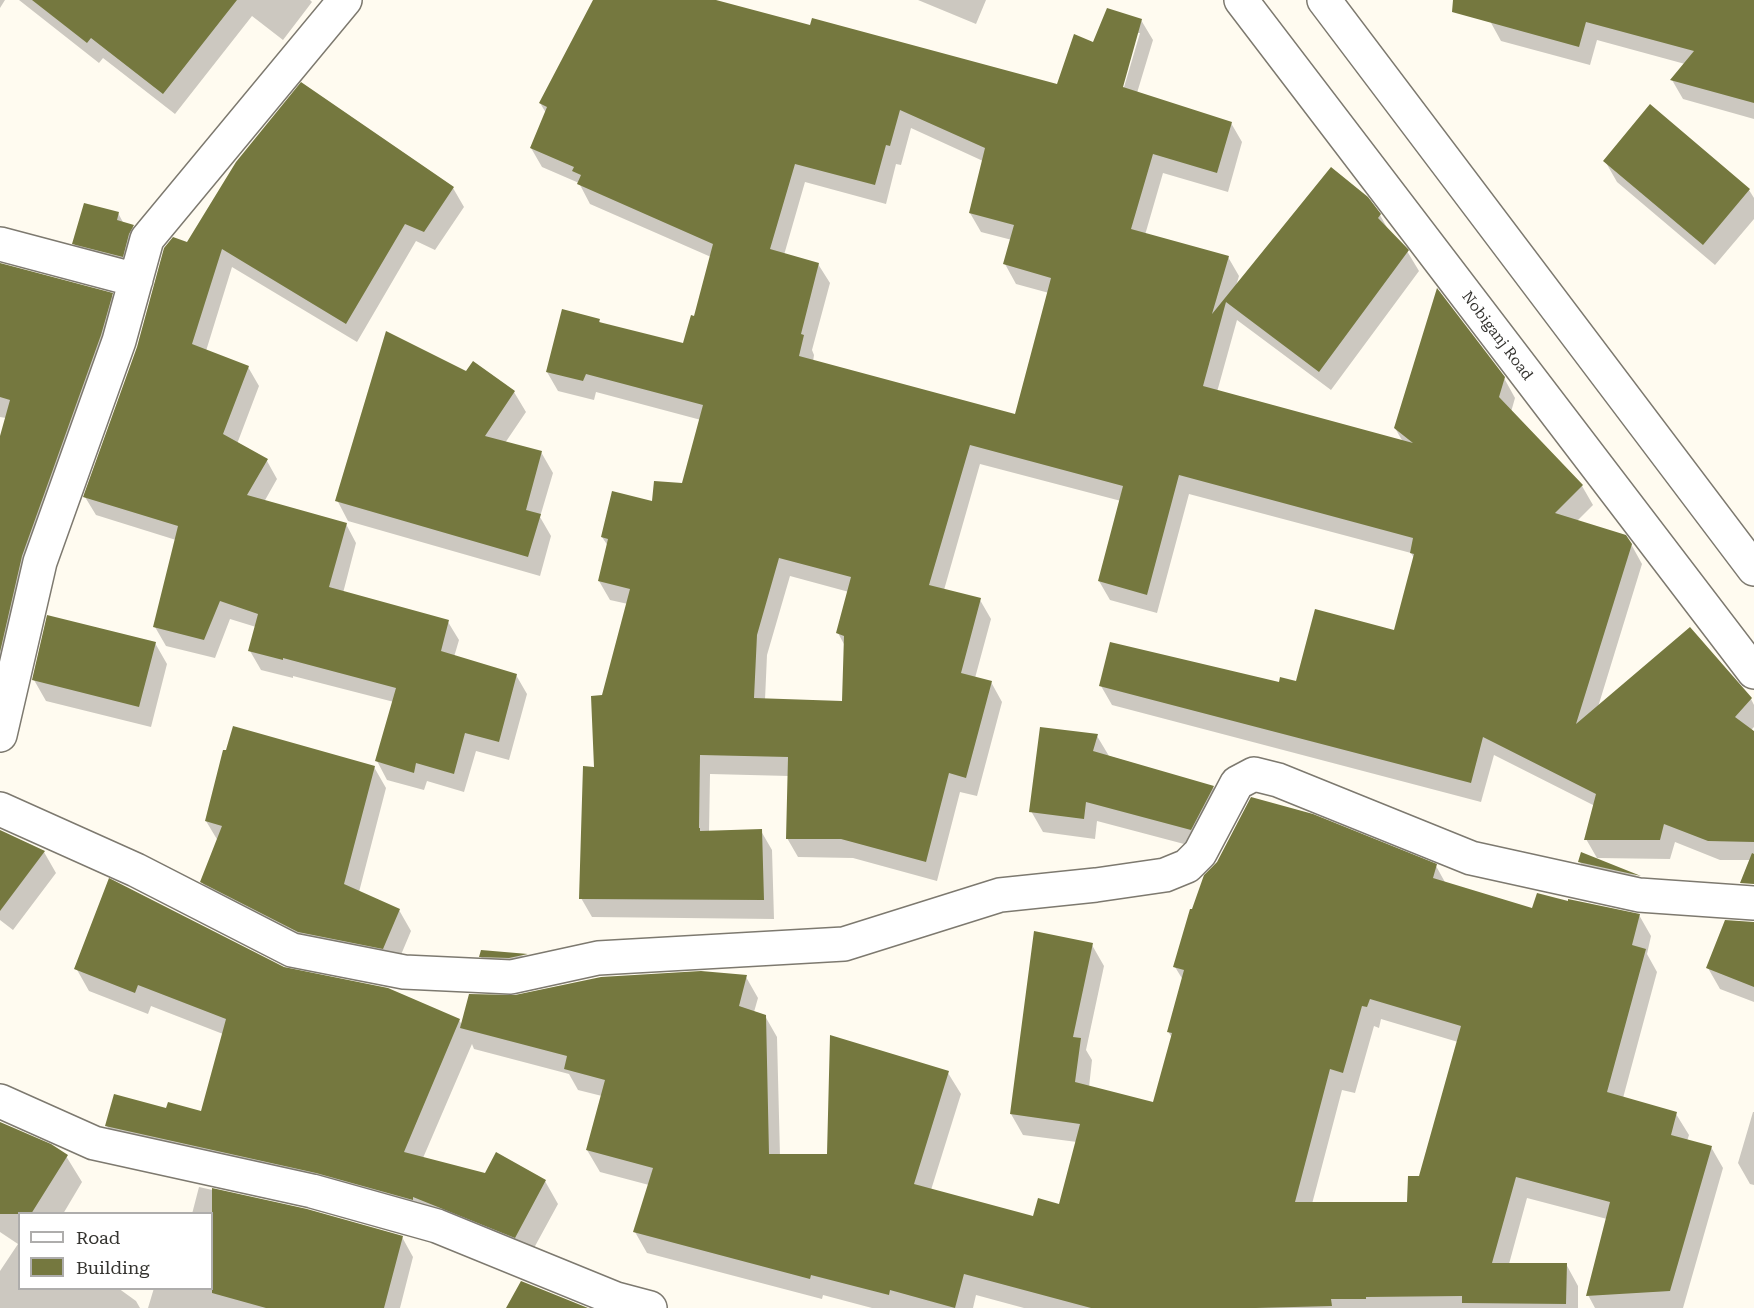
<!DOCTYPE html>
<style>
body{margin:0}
#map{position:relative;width:1754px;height:1308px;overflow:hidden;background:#fffbf0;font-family:"Roboto Serif",serif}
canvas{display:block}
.legend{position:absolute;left:18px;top:1212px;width:195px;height:78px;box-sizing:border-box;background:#fff;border:2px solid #aeadac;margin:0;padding:8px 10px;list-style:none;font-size:18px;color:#34332f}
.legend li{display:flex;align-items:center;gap:12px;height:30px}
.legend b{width:30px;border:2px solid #aeadac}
</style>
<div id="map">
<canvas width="1754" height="1308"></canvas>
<ul class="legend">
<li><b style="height:8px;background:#fff"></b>Road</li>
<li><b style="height:16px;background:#75783f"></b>Building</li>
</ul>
</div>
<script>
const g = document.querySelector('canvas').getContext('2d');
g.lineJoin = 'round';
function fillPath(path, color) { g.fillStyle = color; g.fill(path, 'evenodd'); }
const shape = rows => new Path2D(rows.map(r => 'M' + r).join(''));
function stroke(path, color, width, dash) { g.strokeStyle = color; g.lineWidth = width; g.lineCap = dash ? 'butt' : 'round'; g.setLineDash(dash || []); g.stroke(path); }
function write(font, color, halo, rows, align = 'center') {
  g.font = font + ' "Roboto Serif",serif'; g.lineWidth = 6; g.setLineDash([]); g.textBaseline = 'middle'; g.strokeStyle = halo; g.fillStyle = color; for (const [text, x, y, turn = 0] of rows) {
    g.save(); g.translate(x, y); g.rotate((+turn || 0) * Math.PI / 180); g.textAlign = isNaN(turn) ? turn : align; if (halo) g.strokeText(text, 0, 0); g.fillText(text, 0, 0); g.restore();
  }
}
fillPath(shape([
 [0,0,5,0,0,8],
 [19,0,310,0,312,2,283,40,252,16,175,114,103,58,99,63],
 [595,0,703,0,1058,86,1094,44,1141,20,1153,40,1137,93,1231,123,1242,142,1228,192,1163,173,1145,235,1228,257,1239,276,1236,286,1380,215,1390,233,1407,251,1419,271,1331,390,1237,320,1217,392,1403,442,1395,428,1504,378,1515,398,1511,412,1582,486,1593,505,1577,521,1631,544,1642,564,1598,707,1751,699,1754,705,1754,727,1751,730,1754,733,1754,860,1720,860,1675,842,1670,859,1597,858,1586,839,1595,806,1494,755,1481,802,1112,705,1101,686,1297,683,1395,632,1414,558,1411,553,1189,494,1157,613,1110,600,1099,581,1121,501,980,464,944,590,980,600,991,619,975,678,991,682,1002,702,977,796,960,792,937,881,853,858,798,857,787,838,789,776,710,774,709,833,761,831,772,850,774,919,592,917,581,898,603,697,628,604,610,600,599,581,608,546,602,537,683,484,701,420,596,392,594,400,558,391,547,372,599,320,601,324,684,345,695,318,711,257,590,204,579,183,542,167,531,148,546,113,540,103],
 [1137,33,1140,33,1122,94,1119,93],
 [911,128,983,161,970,213,981,232,1012,240,1005,264,1016,284,1049,293,1016,416,813,362,814,355,812,350,830,283,818,264,784,255,805,182,886,204,896,164,901,165],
 [790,576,849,592,838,633,845,646,843,703,765,700,767,655],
 [918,0,986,0,976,24],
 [1496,0,1754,0,1754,119,1683,99,1672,80,1685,64,1597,40,1590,65,1501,41,1490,21],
 [302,84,453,188,464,207,435,250,416,241,357,342,232,267,206,351,248,367,259,386,237,444,267,461,277,479,264,502,346,524,356,543,343,593,448,622,459,640,454,657,516,675,527,694,509,760,476,751,464,792,427,781,424,790,387,780,377,761,394,702,293,676,293,678,261,670,250,651,256,627,230,619,215,658,166,646,155,627,176,540,96,515,85,497,188,243],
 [1605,161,1749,190,1754,198,1754,219,1715,265,1617,182],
 [118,213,124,224,133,227,139,237,128,267,80,254,74,243],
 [0,265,112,295,126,319,0,734,0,441,6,418,0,417],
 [473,363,514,392,526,412,505,443,541,452,553,473,540,517,551,536,540,576,348,521,337,500,466,372],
 [155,643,167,664,151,727,46,701,34,680],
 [1097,736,1109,756,1213,787,1225,807,1203,849,1097,821,1095,839,1043,832,1031,811],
 [374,767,386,788,359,892,399,910,411,931,395,969,311,953,214,903,202,882,218,841,206,821],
 [0,835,44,852,56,873,13,930,0,920],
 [1582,854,1640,877,1651,896,1592,883,1580,862],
 [1436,866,1446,884,1533,910,1569,903,1639,915,1651,936,1647,954,1657,972,1623,1098,1676,1114,1689,1135,1687,1141,1711,1147,1723,1168,1683,1308,1595,1308,1588,1295,1607,1219,1527,1198,1509,1264,1566,1264,1578,1286,1578,1308,1024,1308,976,1295,973,1308,872,1308,823,1295,822,1299,647,1253,635,1232,649,1185,600,1172,587,1150,602,1096,578,1090,569,1074,474,1049,472,1044,423,1158,485,1175,545,1181,558,1204,528,1259,120,1148,107,1126,167,1110,202,1112,223,1034,151,1006,148,1014,89,991,76,968,283,968,459,1020,462,1025,515,997,746,977,758,998,754,1012,765,1016,777,1037,780,1156,828,1156,948,1073,961,1094,931,1190,1034,1218,1060,1206,1077,1142,1023,1135,1011,1114,1092,945,1104,966,1086,1050,1092,1060,1089,1087,1154,1104,1172,1038,1168,1031,1183,980,1175,967],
 [1381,1019,1458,1042,1420,1177,1409,1203,1312,1204,1342,1090,1355,1093,1374,1026,1379,1028],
 [1754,924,1754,1002,1720,989,1708,968],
 [482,951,527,956,538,975,493,977,481,957],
 [1753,1112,1754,1112,1754,1185,1750,1184,1738,1163],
 [0,1123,66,1156,82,1182,63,1214,20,1214,20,1288,118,1288,136,1301,140,1308,0,1308,0,1271,18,1244,0,1232],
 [199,1187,307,1211,402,1237,413,1257,400,1308,148,1308,154,1288,212,1288,212,1214,192,1214]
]), '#0003');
fillPath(shape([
 [32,0,237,0,163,94,91,38,87,43],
 [593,0,716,0,810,25,812,18,1057,84,1074,34,1093,42,1107,8,1142,19,1123,87,1232,122,1217,173,1153,154,1131,229,1229,256,1212,314,1331,167,1368,197,1381,214,1378,218,1409,250,1319,372,1226,302,1203,386,1413,443,1394,428,1437,288,1505,377,1499,397,1583,485,1555,513,1626,535,1632,544,1576,724,1690,627,1752,698,1735,717,1754,731,1754,842,1708,841,1664,824,1660,840,1584,840,1596,794,1483,737,1471,783,1099,686,1110,642,1279,682,1280,677,1296,681,1315,609,1394,630,1414,554,1410,553,1413,538,1179,475,1147,595,1098,581,1123,486,970,445,929,585,981,598,961,673,992,681,966,778,949,773,926,862,841,839,786,839,788,757,700,755,699,828,700,828,700,831,762,829,764,900,579,899,583,766,594,767,591,696,602,695,630,589,598,581,608,539,601,537,612,491,652,501,654,481,682,483,703,405,586,374,583,381,546,372,562,309,600,319,599,322,683,343,691,315,694,316,713,244,577,184,581,175,572,171,574,167,530,148,547,107,539,103],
 [900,110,985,148,969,213,1014,225,1003,264,1051,278,1015,414,799,356,804,335,801,334,819,263,770,249,795,164,875,185,886,145,890,146],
 [779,558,851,577,836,633,844,636,842,701,754,698,757,635],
 [1453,0,1754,0,1754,103,1670,80,1694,51,1586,22,1579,47,1452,12],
 [301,82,454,187,424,232,405,224,346,324,222,249,192,344,249,366,223,434,268,459,247,495,347,523,329,587,449,620,441,651,517,674,499,742,465,733,454,774,416,763,414,773,375,761,396,688,283,658,283,660,248,651,258,614,220,601,204,640,153,627,178,526,83,497,137,347,164,248,173,237,187,242,236,162],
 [1650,104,1750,189,1703,245,1603,161],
 [84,203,119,212,117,220,134,225,129,234,123,257,72,244],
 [0,263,113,293,101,335,22,556,0,652,0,436,10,400,0,397],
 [386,331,466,371,473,361,515,391,485,436,542,451,526,510,541,514,528,557,335,501],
 [47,615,156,642,139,707,32,680],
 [233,726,375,766,344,884,400,909,383,949,298,932,200,882,222,826,205,821,223,750,226,750],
 [1040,727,1098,734,1093,751,1214,786,1191,830,1086,802,1084,819,1029,812],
 [1251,797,1313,814,1437,864,1433,878,1532,908,1537,893,1568,901,1568,899,1640,914,1632,945,1646,949,1607,1092,1677,1112,1671,1135,1712,1146,1670,1291,1586,1296,1610,1202,1516,1177,1492,1263,1567,1263,1566,1304,1462,1303,1462,1296,1366,1297,1366,1299,1331,1299,1332,1306,1256,1308,1091,1308,964,1274,955,1308,890,1290,889,1295,811,1275,810,1279,633,1232,653,1168,586,1150,605,1080,564,1069,567,1056,460,1028,469,994,515,995,601,977,701,971,747,975,739,1006,766,1015,769,1154,827,1154,830,1035,949,1071,914,1184,1033,1216,1038,1198,1059,1204,1080,1124,1010,1114,1034,931,1093,943,1073,1037,1081,1038,1075,1082,1153,1102,1172,1033,1167,1032,1184,970,1173,967,1190,909,1192,909,1204,875,1217,862],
 [1370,999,1461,1026,1419,1176,1408,1176,1407,1202,1295,1202,1330,1069,1343,1073,1362,1006,1367,1007],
 [0,830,45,851,0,911],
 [1581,852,1641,876,1578,862],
 [1752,853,1754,854,1754,884,1740,883],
 [109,878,284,967,388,988,460,1019,404,1152,485,1173,496,1152,546,1180,515,1238,413,1197,413,1200,316,1173,105,1126,114,1094,166,1108,168,1102,201,1111,226,1019,138,985,135,993,74,969],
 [1725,920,1754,922,1754,987,1706,968],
 [481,950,528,954,509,958,479,957],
 [0,1122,51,1144,68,1155,31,1214,0,1214],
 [212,1188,307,1209,403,1236,384,1308,266,1308,212,1293],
 [521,1281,588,1308,506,1308]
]), '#75783f');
const minor = shape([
 [0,244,136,280],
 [0,735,40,562,119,341,147,239,345,0],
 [0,809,136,870,292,950,404,972,511,977,598,958,844,944,1000,895,1096,885,1165,875,1187,866,1200,853,1237,783,1254,774,1278,780,1471,858,1639,895,1754,903],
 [0,1101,94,1143,312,1191,437,1226,616,1299,650,1308]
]);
const secondary = shape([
 [1241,0,1754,672],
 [1324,0,1754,569]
]);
stroke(minor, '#7d796f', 36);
stroke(secondary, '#7d796f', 36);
stroke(minor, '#fff', 33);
stroke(secondary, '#fff', 33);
write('15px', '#34332f', '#fff', [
 ["Nobiganj Road",1497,336,53]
]);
</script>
